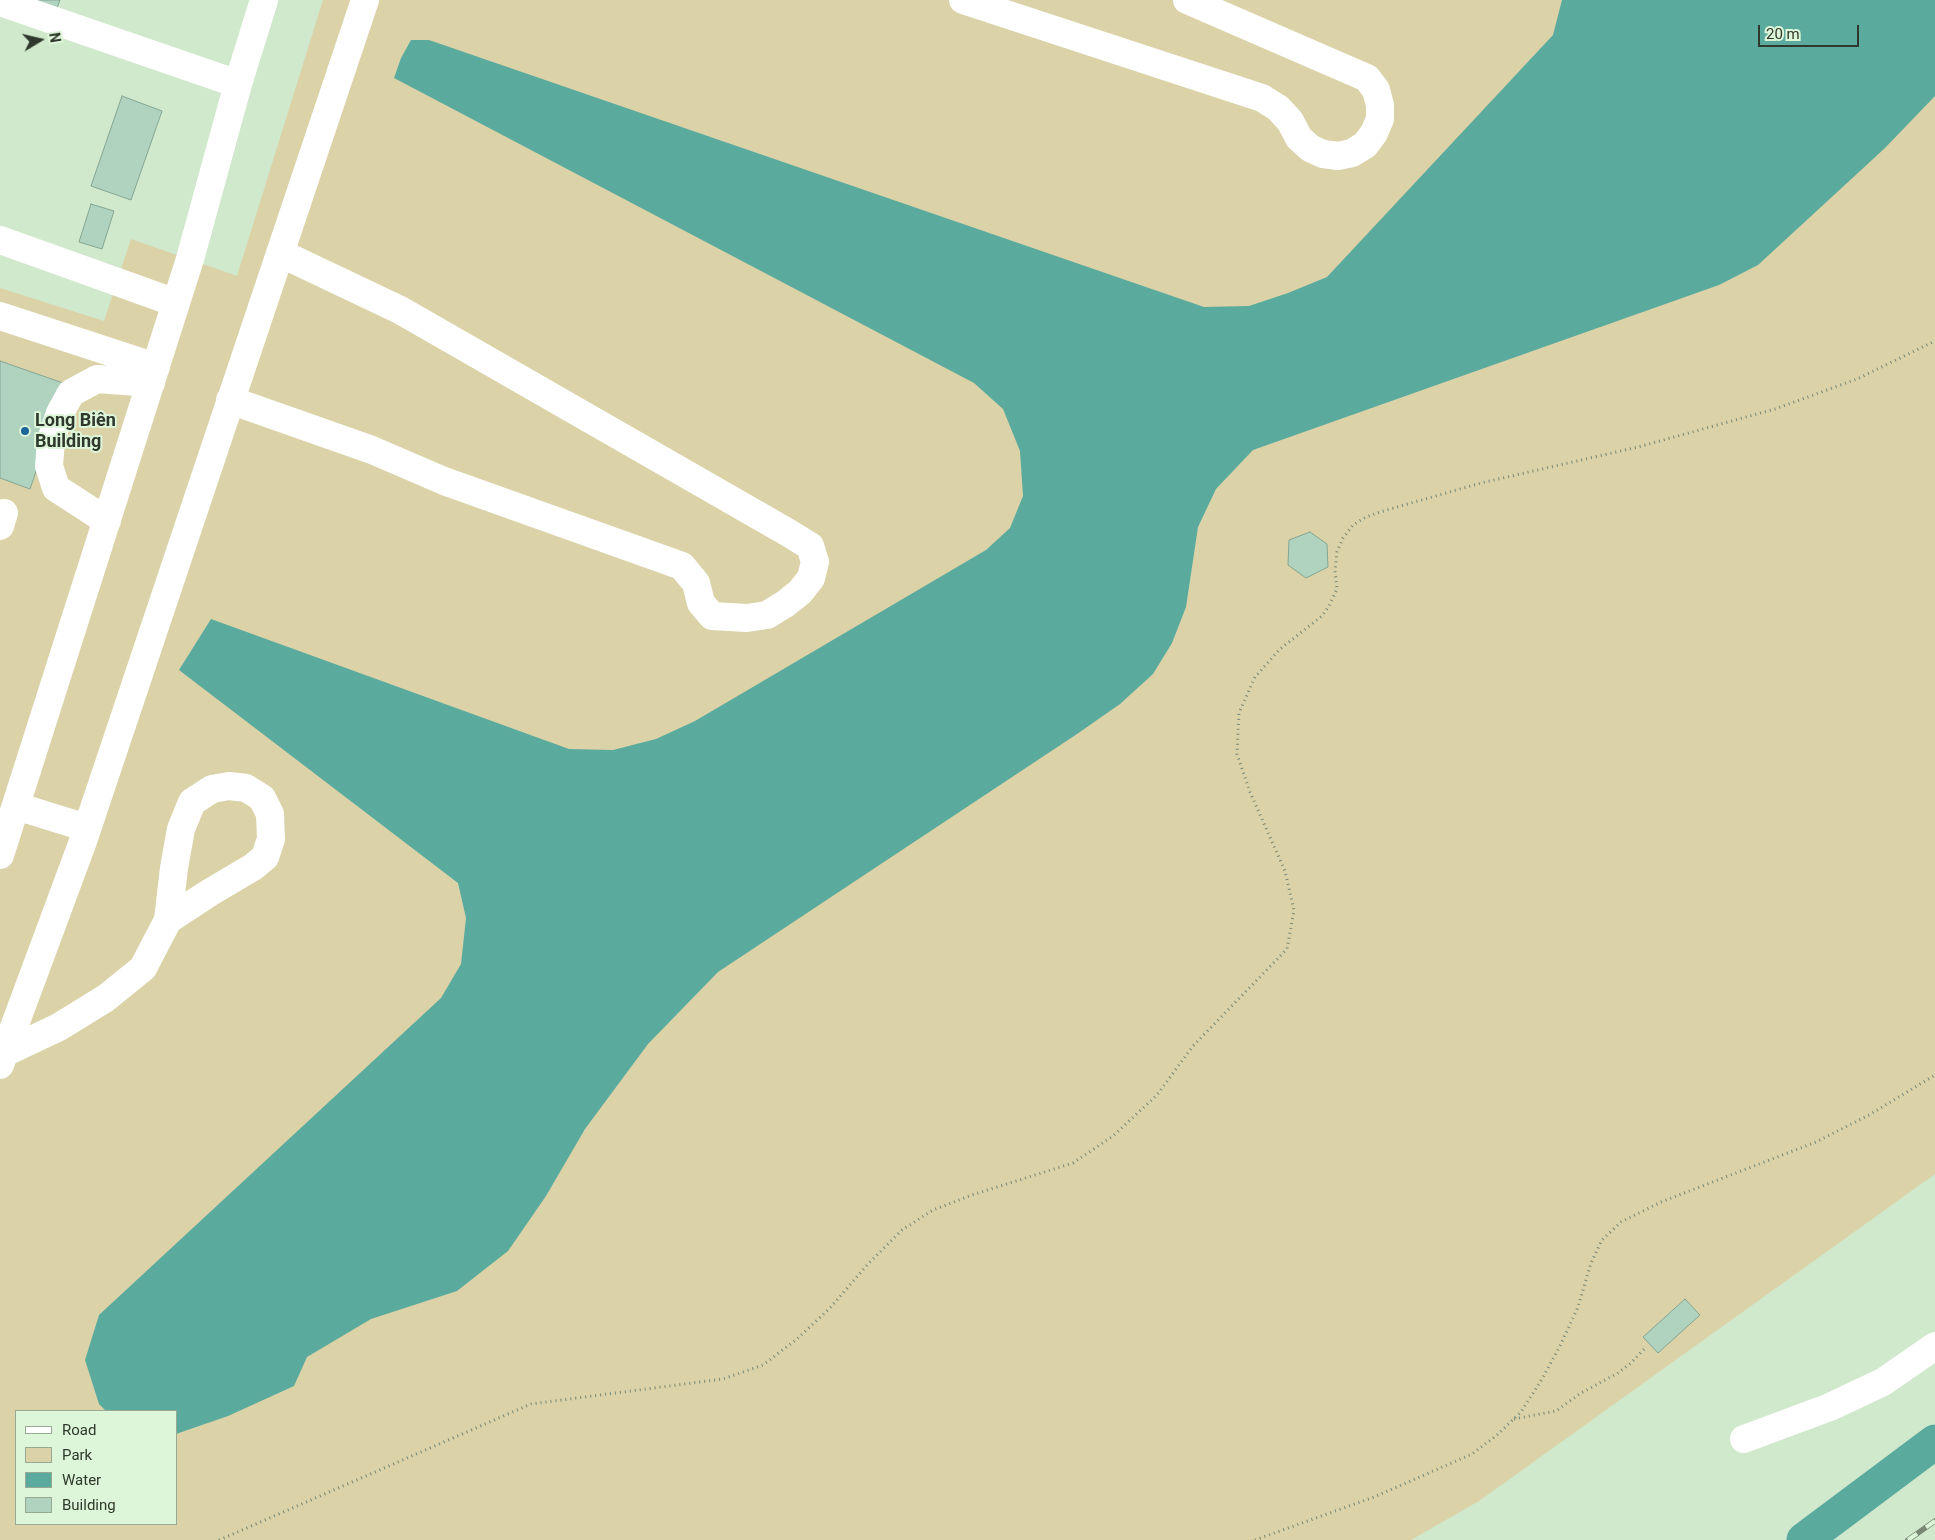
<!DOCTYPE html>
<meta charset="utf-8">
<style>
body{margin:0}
#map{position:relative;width:1935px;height:1540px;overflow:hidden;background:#d0e8cb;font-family:Roboto,sans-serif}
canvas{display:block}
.legend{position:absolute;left:15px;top:1410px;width:162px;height:115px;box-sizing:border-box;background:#ddf5d8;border:1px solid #97a993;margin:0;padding:6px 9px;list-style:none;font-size:15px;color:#2f382c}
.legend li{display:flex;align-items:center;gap:10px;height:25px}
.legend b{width:25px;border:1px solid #97a993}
.north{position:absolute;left:15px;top:15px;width:50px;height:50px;-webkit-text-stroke:4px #ddf5d8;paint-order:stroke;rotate:81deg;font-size:14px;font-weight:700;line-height:20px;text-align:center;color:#2f382c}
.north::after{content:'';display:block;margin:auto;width:18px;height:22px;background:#2f382c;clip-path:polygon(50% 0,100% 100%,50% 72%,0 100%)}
.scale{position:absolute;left:1758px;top:25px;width:101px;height:22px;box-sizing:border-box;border:2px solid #2f382c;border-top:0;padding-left:6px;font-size:15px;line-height:18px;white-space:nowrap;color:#2f382c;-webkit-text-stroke:4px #ddf5d8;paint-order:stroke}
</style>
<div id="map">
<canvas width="1935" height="1540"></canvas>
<ul class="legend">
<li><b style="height:6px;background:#fff"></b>Road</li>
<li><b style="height:14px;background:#dbd2a8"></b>Park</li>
<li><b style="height:14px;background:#5aab9e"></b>Water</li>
<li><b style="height:14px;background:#b0d3c0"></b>Building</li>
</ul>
<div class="north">N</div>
<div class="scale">20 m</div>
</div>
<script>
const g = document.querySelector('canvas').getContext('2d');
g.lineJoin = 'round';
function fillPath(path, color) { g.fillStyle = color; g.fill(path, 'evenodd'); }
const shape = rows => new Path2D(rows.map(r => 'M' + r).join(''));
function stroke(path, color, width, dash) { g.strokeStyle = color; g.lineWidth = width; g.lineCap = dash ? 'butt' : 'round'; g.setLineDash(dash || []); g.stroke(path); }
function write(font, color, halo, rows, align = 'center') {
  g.font = font + ' Roboto,sans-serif'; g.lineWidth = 4; g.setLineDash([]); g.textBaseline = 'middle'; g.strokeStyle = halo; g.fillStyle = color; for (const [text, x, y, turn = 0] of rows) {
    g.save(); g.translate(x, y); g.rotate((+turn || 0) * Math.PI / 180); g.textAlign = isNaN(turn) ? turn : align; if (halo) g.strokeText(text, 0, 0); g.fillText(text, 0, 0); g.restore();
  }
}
fillPath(shape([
 [323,0,1935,0,1935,1174,1479,1501,1411,1540,0,1540,0,288,104,321,131,239,237,276],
 [16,1411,176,1411,176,1524,16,1524]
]), '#dbd2a8');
fillPath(shape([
 [1562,0,1935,0,1935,96,1885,148,1758,265,1719,285,1253,450,1216,489,1198,527,1186,607,1172,643,1153,674,1120,704,1077,734,718,972,648,1044,585,1129,546,1196,508,1251,457,1291,371,1319,307,1357,294,1386,228,1416,176,1434,176,1411,106,1411,99,1404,85,1360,99,1315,441,998,461,964,466,918,458,883,179,670,211,619,569,749,613,750,656,739,695,721,986,550,1010,528,1023,496,1020,451,1003,409,974,383,394,78,401,58,411,40,429,40,1204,307,1249,306,1288,293,1327,277,1553,35]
]), '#5aab9e');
stroke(shape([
 [1804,1540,1935,1442]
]), '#5aab9e', 35);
const building = shape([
 [34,0,60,0,57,8,34,0],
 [122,96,162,111,131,200,91,186,122,96],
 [91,204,114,211,102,249,79,242,91,204],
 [0,361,66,384,30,489,0,478,0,361],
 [1310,532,1327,544,1328,567,1306,578,1288,565,1289,540,1310,532],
 [1685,1299,1700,1315,1658,1353,1643,1337,1685,1299]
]);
fillPath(building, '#b0d3c0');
stroke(building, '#84a693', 1);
stroke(shape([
 [1514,1419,1556,1411,1581,1393,1618,1373,1631,1363,1646,1347],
 [219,1540,531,1404,723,1379,763,1365,797,1339,830,1308,868,1264,902,1230,933,1210,972,1195,1073,1163,1113,1136,1157,1095,1193,1046,1287,949,1294,910,1285,871,1250,792,1237,754,1239,713,1255,677,1280,649,1322,616,1329,606,1337,589,1335,571,1337,552,1343,538,1353,525,1366,517,1380,512,1481,483,1638,447,1775,409,1857,379,1935,341],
 [1255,1540,1374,1497,1472,1454,1497,1435,1521,1412,1542,1379,1560,1346,1578,1307,1591,1263,1602,1240,1621,1222,1661,1202,1816,1142,1869,1115,1935,1075]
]), '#788874', 3, [1, 4]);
stroke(shape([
 [963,0,1262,98,1278,108,1290,121,1299,138,1310,148,1323,154,1338,156,1352,153,1365,145,1374,133,1380,119,1380,105,1376,90,1367,78,1187,0],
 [0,2,238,84],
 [0,240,176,303],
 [0,316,156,367],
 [230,400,372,450,444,481,682,566,696,583,701,603,712,616,747,618,767,615,785,604,800,592,811,578,815,562,810,546,787,532,400,310,280,253],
 [107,521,56,488,49,466,51,440,60,413,71,393,97,379,151,383],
 [0,526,4,513],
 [16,806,87,828],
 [0,855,190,259,238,84,264,0],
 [4,1053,59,1027,106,998,143,968,168,920,174,868,181,829,192,802,212,789,229,786,246,788,262,798,270,814,271,839,265,857,253,867,209,893,168,920],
 [0,1065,82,844,365,0],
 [1744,1439,1830,1407,1883,1382,1935,1346]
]), '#fff', 28);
const rail = shape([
 [1908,1540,1935,1521]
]);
stroke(rail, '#798875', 5.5);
stroke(rail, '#ddf5d8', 4, [11]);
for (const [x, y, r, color] of [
 [25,431,5,"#1b6599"]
]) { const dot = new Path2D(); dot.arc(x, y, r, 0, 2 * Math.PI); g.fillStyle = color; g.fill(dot); stroke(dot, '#ddf5d8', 2); }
write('bold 18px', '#2f382c', '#ddf5d8', [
 ["Long Biên",35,421],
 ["Building",35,442]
], 'left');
</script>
